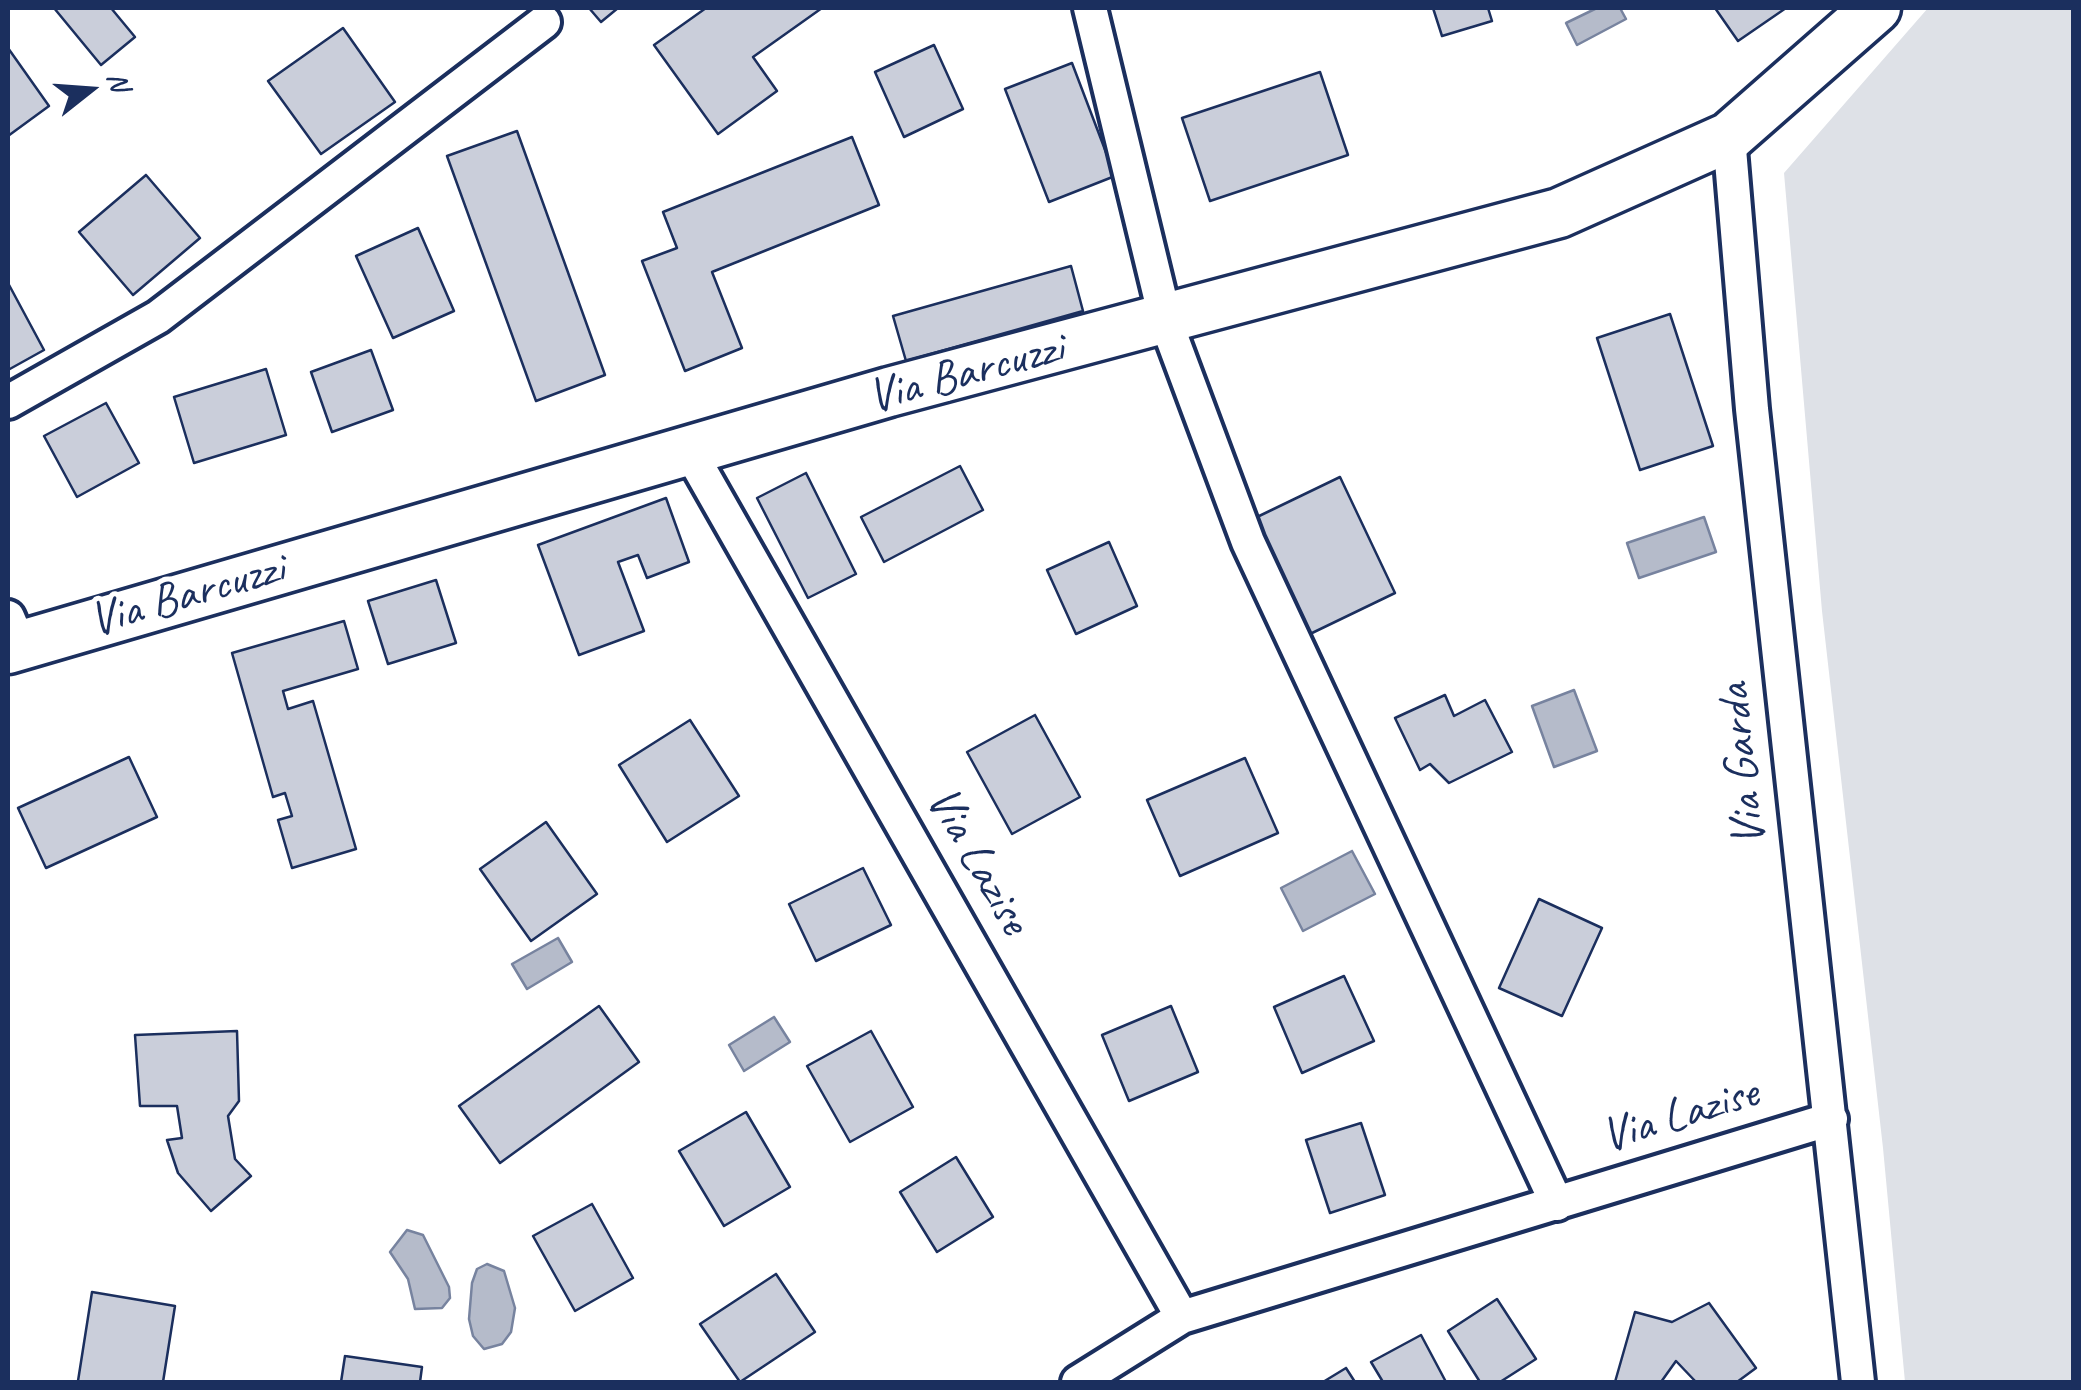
<!DOCTYPE html>
<style>
body{margin:0}
#map{position:relative;width:2081px;height:1390px;overflow:hidden;background:#fff;font-family:Caveat,sans-serif}
canvas{display:block}
.frame{position:absolute;inset:0;border:10px solid #1b2f5e;pointer-events:none}
.north{position:absolute;left:40px;top:40px;width:100px;height:100px;-webkit-text-stroke:8px #fff;paint-order:stroke;rotate:73deg;font-size:28px;font-weight:700;line-height:40px;text-align:center;color:#1b2f5e}
.north::after{content:'';display:block;margin:auto;width:35px;height:45px;background:#1b2f5e;clip-path:polygon(50% 0,100% 100%,50% 72%,0 100%)}
</style>
<div id="map">
<canvas width="2081" height="1390"></canvas>
<div class="frame"></div>
<div class="north">N</div>
</div>
<script>
const g = document.querySelector('canvas').getContext('2d');
g.lineJoin = 'round';
function fillPath(path, color) { g.fillStyle = color; g.fill(path, 'evenodd'); }
const shape = rows => new Path2D(rows.map(r => 'M' + r).join(''));
function stroke(path, color, width, dash) { g.strokeStyle = color; g.lineWidth = width; g.lineCap = dash ? 'butt' : 'round'; g.setLineDash(dash || []); g.stroke(path); }
function write(font, color, halo, rows, align = 'center') {
  g.font = font + ' Caveat,sans-serif'; g.lineWidth = 10; g.setLineDash([]); g.textBaseline = 'middle'; g.strokeStyle = halo; g.fillStyle = color; for (const [text, x, y, turn = 0] of rows) {
    g.save(); g.translate(x, y); g.rotate((+turn || 0) * Math.PI / 180); g.textAlign = isNaN(turn) ? turn : align; if (halo) g.strokeText(text, 0, 0); g.fillText(text, 0, 0); g.restore();
  }
}
fillPath(shape([
 [1928,8,2073,8,2073,1382,1905,1382,1883,1148,1822,611,1784,173]
]), '#dee1e7');
const water = shape([
 [1597,8,1620,8,1626,19,1577,45,1566,23,1597,8],
 [1704,517,1716,552,1639,578,1627,543,1704,517],
 [1574,690,1597,751,1554,767,1532,706,1574,690],
 [1352,851,1375,894,1303,931,1281,888,1352,851],
 [558,938,572,962,527,989,512,964,558,938],
 [774,1017,790,1042,744,1071,729,1045,774,1017],
 [407,1230,423,1235,449,1287,450,1298,442,1308,415,1309,408,1279,390,1252,407,1230],
 [487,1264,504,1271,515,1308,511,1332,502,1344,484,1349,473,1336,469,1319,472,1283,477,1269,487,1264]
]);
fillPath(water, '#b5bbca');
stroke(water, '#77839f', 2.5);
const building = shape([
 [54,8,111,8,135,37,101,65,54,8],
 [589,8,618,8,601,22,589,8],
 [706,8,822,8,753,57,777,91,718,134,654,45,706,8],
 [1433,8,1488,8,1492,21,1442,36,1433,8],
 [1715,8,1786,8,1738,41,1715,8],
 [343,28,395,102,321,154,268,81,343,28],
 [934,45,963,109,904,137,875,72,934,45],
 [8,48,49,106,8,136,8,48],
 [1072,63,1115,176,1049,202,1005,89,1072,63],
 [1320,72,1348,155,1210,201,1182,118,1320,72],
 [517,131,605,375,536,401,447,156,517,131],
 [852,137,879,205,712,272,742,348,685,371,642,261,677,248,663,212,852,137],
 [146,175,200,238,133,295,79,232,146,175],
 [418,228,454,311,393,338,356,256,418,228],
 [1071,266,1083,311,906,361,893,316,1071,266],
 [8,283,44,350,8,370,8,283],
 [1670,314,1713,446,1640,470,1597,338,1670,314],
 [371,350,393,410,332,432,311,372,371,350],
 [266,369,286,435,194,463,174,397,266,369],
 [106,403,139,463,77,497,44,436,106,403],
 [960,466,983,510,884,562,861,517,960,466],
 [806,473,856,574,808,598,757,498,806,473],
 [1340,477,1395,593,1310,634,1255,518,1340,477],
 [666,498,689,562,647,578,638,555,618,562,644,631,579,655,538,545,666,498],
 [1109,542,1137,606,1076,634,1047,570,1109,542],
 [436,580,456,643,388,664,368,601,436,580],
 [344,621,358,669,283,691,288,709,313,701,356,849,292,868,278,820,292,816,285,793,273,797,232,653,344,621],
 [1445,695,1454,716,1485,700,1512,752,1449,783,1430,764,1420,770,1395,718,1445,695],
 [1035,715,1080,797,1012,834,967,752,1035,715],
 [690,720,739,796,667,842,619,765,690,720],
 [129,757,157,817,46,868,18,808,129,757],
 [1245,758,1278,833,1180,876,1147,800,1245,758],
 [546,822,597,894,531,941,480,869,546,822],
 [863,868,891,925,816,961,789,904,863,868],
 [1539,899,1602,928,1562,1016,1499,988,1539,899],
 [1344,976,1374,1041,1302,1073,1274,1007,1344,976],
 [599,1006,639,1062,500,1163,459,1106,599,1006],
 [1171,1006,1198,1072,1129,1101,1102,1035,1171,1006],
 [237,1031,239,1101,228,1116,235,1159,251,1176,211,1211,178,1173,167,1140,182,1138,177,1106,140,1106,135,1035,237,1031],
 [871,1031,913,1107,850,1142,807,1066,871,1031],
 [746,1112,790,1187,724,1226,679,1151,746,1112],
 [1361,1123,1385,1195,1330,1213,1306,1140,1361,1123],
 [956,1157,993,1217,937,1252,900,1192,956,1157],
 [592,1204,633,1278,575,1311,533,1236,592,1204],
 [776,1274,815,1332,740,1382,700,1324,776,1274],
 [92,1292,175,1306,163,1382,78,1381,92,1292],
 [1497,1299,1536,1359,1500,1382,1480,1382,1448,1331,1497,1299],
 [1709,1303,1756,1368,1737,1382,1696,1382,1676,1361,1661,1382,1615,1382,1635,1312,1672,1322,1709,1303],
 [1421,1335,1446,1382,1383,1382,1371,1362,1421,1335],
 [345,1356,422,1367,420,1382,341,1382,345,1356],
 [1346,1368,1355,1382,1323,1382,1346,1368]
]);
fillPath(building, '#caceda');
stroke(building, '#1b2f5e', 2.5);
const street = shape([
 [1090,8,1166,322,1248,542,1557,1204],
 [1729,137,1752,409,1858,1382],
 [8,402,158,317,544,22],
 [690,452,1182,1317,1831,1119],
 [8,617,20,645],
 [1078,1382,1182,1317]
]);
const secondary = shape([
 [8,649,889,392,1559,213,1729,137,1876,8]
]);
stroke(street, '#1b2f5e', 40);
stroke(secondary, '#1b2f5e', 55);
stroke(street, '#fff', 32);
stroke(secondary, '#fff', 48);
write('48px', '#1b2f5e', '#fff', [
 ["Via Barcuzzi",966,374,-15],
 ["Via Barcuzzi",187,596,-16],
 ["Via Garda",1743,765,-96],
 ["Via Lazise",977,861,60],
 ["Via Lazise",1680,1116,-17]
]);
</script>
